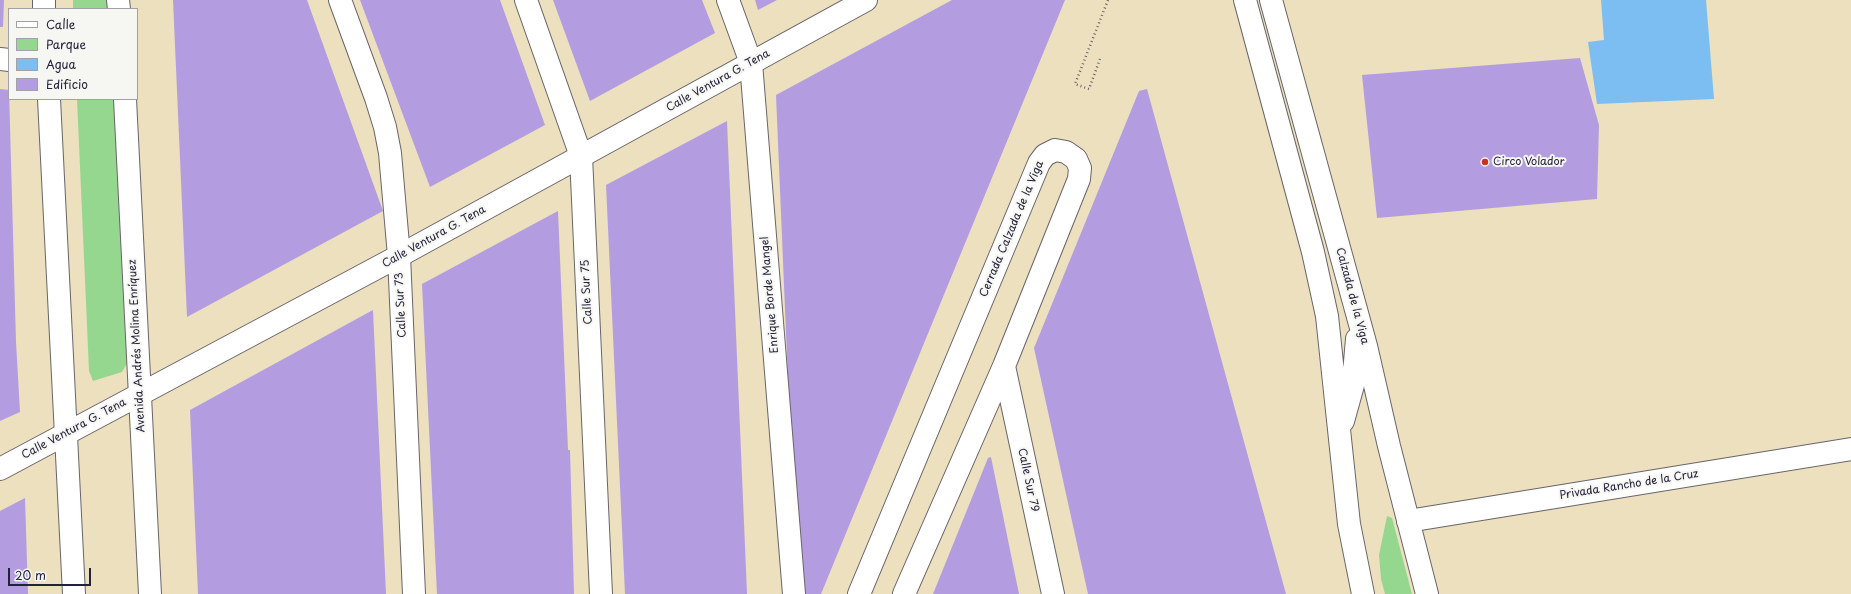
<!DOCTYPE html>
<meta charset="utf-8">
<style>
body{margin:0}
#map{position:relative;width:1851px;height:594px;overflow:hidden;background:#ece0bf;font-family:"Playpen Sans",sans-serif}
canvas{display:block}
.legend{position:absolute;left:8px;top:8px;width:130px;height:92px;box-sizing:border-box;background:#f6f6f2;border:1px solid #a1a1a9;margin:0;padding:5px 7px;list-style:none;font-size:12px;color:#22223b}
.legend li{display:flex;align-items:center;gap:8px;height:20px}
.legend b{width:20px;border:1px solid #a1a1a9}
.scale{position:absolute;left:8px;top:568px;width:83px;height:18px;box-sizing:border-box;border:2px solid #22223b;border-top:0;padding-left:5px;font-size:12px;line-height:14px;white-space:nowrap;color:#22223b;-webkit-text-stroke:3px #f6f6f2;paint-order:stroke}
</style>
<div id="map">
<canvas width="1851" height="594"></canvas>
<ul class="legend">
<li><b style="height:5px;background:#fff"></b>Calle</li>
<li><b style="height:11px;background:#95d78f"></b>Parque</li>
<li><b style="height:11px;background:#7cbef1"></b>Agua</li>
<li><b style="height:11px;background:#b39ce0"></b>Edificio</li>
</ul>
<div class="scale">20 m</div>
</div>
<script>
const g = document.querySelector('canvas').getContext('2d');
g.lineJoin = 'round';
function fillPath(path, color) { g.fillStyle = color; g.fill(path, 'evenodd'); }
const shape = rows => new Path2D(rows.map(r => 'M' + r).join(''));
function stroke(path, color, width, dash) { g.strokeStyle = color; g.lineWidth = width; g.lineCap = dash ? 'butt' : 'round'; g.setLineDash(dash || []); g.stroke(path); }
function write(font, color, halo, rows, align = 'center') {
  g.font = font + ' "Playpen Sans",sans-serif'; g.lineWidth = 4; g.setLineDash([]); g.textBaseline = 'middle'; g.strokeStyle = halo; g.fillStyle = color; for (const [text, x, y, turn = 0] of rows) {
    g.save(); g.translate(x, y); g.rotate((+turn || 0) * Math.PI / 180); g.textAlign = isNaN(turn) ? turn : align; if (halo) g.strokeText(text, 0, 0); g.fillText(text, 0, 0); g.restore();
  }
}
fillPath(shape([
 [73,0,110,0,111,9,73,9],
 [77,99,118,99,129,360,122,372,93,381,89,371],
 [1387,516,1392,518,1412,594,1385,594,1381,579,1379,555]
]), '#95d78f');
fillPath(shape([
 [1601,0,1706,0,1714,99,1597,104,1588,42,1604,40]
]), '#7cbef1');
fillPath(shape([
 [0,0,4,0,3,27,0,27],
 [173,0,307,0,383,211,187,317],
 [360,0,500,0,545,125,430,187],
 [553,0,702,0,715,33,590,101],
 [755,0,777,0,758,10],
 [952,0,1065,0,821,594,797,594,776,95],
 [1580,58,1599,125,1597,199,1377,218,1362,75],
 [0,89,9,90,16,342,20,412,0,421],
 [1147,89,1230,391,1286,594,1088,594,1034,348,1139,91],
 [727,121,747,594,625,594,606,185],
 [558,211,568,450,570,450,574,594,437,594,422,284],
 [373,310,386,594,198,594,190,410],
 [991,457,1019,594,933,594,988,458],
 [25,498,28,594,0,594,0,511]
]), '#b39ce0');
const street = shape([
 [340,0,376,98,385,127,390,153,399,256,414,594],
 [526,0,581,156,601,594],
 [728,0,751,63,794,594],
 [0,59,9,60],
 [1004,366,1053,594],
 [1408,521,1851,449],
 [859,594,1039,163,1045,155,1055,150,1066,152,1076,159,1080,168,1079,179,1004,366,904,594]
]);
const secondary = shape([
 [1245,0,1313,252,1327,316,1349,524,1363,594],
 [1271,0,1366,346,1389,446,1427,594],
 [1343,421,1353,385,1357,339],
 [0,469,399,256,866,0]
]);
const primary = shape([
 [44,0,44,9],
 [118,0,119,9],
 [49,99,74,594],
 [125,99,150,594]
]);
stroke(street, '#696469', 24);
stroke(secondary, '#696469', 24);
stroke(primary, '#696469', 24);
stroke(shape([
 [1100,59,1089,89,1075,84,1108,0]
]), '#696469', 2.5, [1, 3]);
stroke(street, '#fff', 22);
stroke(secondary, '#fff', 22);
stroke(primary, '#fff', 22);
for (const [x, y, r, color] of [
 [1485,162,4,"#c8321e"]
]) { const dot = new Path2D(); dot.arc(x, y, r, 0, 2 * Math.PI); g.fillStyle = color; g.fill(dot); stroke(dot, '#f6f6f2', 1.5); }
write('11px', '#22223b', '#f6f6f2', [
 ["Calle Ventura G. Tena",718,81,-29],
 ["Cerrada Calzada de la Viga",1012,229,-67],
 ["Calle Ventura G. Tena",434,237,-29],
 ["Calle Sur 75",587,292,-93],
 ["Enrique Borde Mangel",770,295,-95],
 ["Calzada de la Viga",1352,296,75],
 ["Calle Sur 73",401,305,-93],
 ["Avenida Andrés Molina Enríquez",137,346,-93],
 ["Calle Ventura G. Tena",74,429,-28],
 ["Calle Sur 79",1028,480,78],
 ["Privada Rancho de la Cruz",1629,485,-9]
]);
write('11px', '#22223b', '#f6f6f2', [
 ["Circo Volador",1493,162]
], 'left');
</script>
